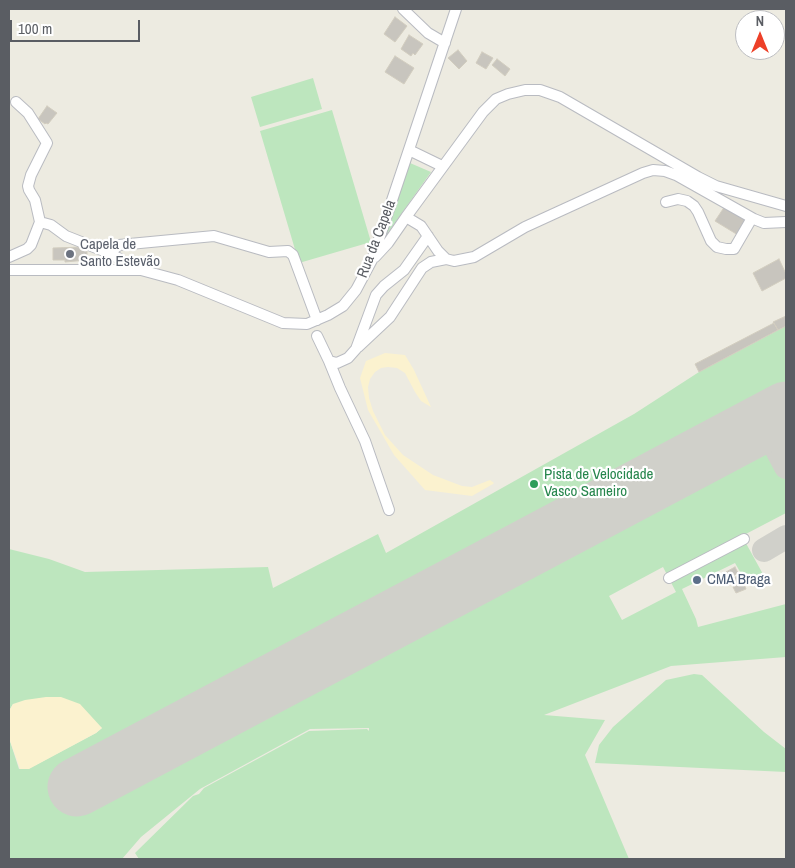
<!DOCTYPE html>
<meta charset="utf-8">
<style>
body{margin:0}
#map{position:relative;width:795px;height:868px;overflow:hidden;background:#edebe1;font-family:"Archivo Narrow",sans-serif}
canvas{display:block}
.frame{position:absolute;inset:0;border:10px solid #5a5d63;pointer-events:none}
.north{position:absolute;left:735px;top:10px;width:50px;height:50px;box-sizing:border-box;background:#fff;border:1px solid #bdbec1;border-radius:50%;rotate:0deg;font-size:14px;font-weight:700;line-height:20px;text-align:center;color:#5a5d63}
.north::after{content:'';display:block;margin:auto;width:18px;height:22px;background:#ed4028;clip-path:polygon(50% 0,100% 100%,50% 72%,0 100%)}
.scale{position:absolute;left:10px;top:20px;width:130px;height:22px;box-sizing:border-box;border:2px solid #5a5d63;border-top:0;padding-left:6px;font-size:15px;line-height:18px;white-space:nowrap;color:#5a5d63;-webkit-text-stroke:4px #fff;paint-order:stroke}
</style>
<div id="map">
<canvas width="795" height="868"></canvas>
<div class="frame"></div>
<div class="north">N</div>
<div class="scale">100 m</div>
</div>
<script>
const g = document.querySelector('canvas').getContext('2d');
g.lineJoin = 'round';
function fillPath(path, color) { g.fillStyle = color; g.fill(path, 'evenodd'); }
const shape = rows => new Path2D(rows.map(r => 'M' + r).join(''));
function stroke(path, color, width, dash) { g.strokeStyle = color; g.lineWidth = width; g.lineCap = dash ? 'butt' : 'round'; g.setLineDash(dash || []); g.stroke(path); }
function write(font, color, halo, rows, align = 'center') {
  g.font = font + ' "Archivo Narrow",sans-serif'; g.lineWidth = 4.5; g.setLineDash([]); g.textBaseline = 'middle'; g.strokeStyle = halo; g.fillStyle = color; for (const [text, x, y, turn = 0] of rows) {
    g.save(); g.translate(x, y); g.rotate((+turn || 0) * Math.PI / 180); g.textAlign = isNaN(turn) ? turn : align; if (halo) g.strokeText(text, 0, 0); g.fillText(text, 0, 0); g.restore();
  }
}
fillPath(shape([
 [313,78,322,109,260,127,251,97],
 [332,110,371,242,299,263,260,131],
 [410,163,431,172,382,241],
 [786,326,786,395,584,503,69,773,84,801,759,442,764,442,768,446,786,479,786,513,742,536,764,576,747,584,735,563,682,589,696,619,698,627,786,604,786,657,671,666,544,715,605,720,585,755,629,859,139,859,135,853,193,796,199,794,204,788,309,731,367,729,369,731,369,728,310,729,200,789,141,837,122,859,9,859,9,738,19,769,28,769,96,733,102,728,13,704,9,711,9,549,49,559,85,572,268,567,273,588,378,534,386,553,634,414,699,372],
 [663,567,676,592,622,620,609,596],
 [694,674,702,675,764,732,786,749,786,772,595,763,599,745,613,727,666,680]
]), '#bde6be');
fillPath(shape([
 [385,353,405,355,414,370,431,407,421,401,415,392,405,373,397,368,388,367,381,368,375,372,370,379,368,387,369,398,373,411,385,435,403,455,433,475,462,486,472,487,490,480,494,483,493,484,472,496,425,490,394,455,368,410,360,378,366,361],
 [46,697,61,697,80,704,102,728,96,733,29,769,20,769,9,738,9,711,13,704,25,700]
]), '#fbf2cf');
stroke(shape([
 [752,429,762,428,768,433,786,467],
 [764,550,786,537]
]), '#d0d0ca', 24);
stroke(shape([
 [77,787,786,411]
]), '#d0d0ca', 59);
const building = shape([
 [395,17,407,26,395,42,384,34,395,17],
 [409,35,423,44,415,55,413,53,411,56,401,49,409,35],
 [458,50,467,61,459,69,448,58,458,50],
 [482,52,493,58,486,69,476,63,482,52],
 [395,56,414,68,404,84,385,72,395,56],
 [497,59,510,69,505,76,492,65,497,59],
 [47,106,57,113,48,124,46,123,45,124,38,119,47,106],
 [725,206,747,219,738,235,715,221,725,206],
 [82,247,82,249,87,249,87,260,65,262,65,260,53,260,53,248,82,247],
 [779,259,786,274,786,278,762,291,753,273,779,259],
 [786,316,786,326,778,330,773,322,786,316],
 [774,323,778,330,699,372,695,364,774,323],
 [735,567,738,573,729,578,726,572,735,567],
 [739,575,742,581,733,586,730,580,739,575],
 [743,582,746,589,736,593,733,587,743,582]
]);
fillPath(building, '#c8c5be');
stroke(building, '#d2cdbf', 1);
const minor = shape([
 [403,9,428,33,445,43],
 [16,102,28,113,47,143,31,175,28,186,29,190,35,200,40,222],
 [409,150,442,166],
 [666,202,678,199,687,201,694,206,698,212,711,241,717,247,726,249,734,249,752,218],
 [406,217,483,112,496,99,508,94,525,90,540,90,560,97,698,177,716,186,786,206],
 [109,253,119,245,214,236,269,252,288,251,293,255,317,320],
 [9,257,27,249,31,245,40,222,51,225,66,236,109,253,120,259,127,270],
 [375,257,388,243,406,217,421,226,438,251,446,259,454,261,474,257,525,227,643,173,653,170,665,171,676,175,754,219,764,223,786,222],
 [9,270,141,270,178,280,283,323,307,324,328,315,343,306,356,290,372,260,456,9],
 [317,336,329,361,337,363,348,358,356,349,376,295,384,286,404,270,428,236],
 [358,347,390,317,422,268,431,262,446,259],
 [329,361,340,388,365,441,389,510],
 [669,578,744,539]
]);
stroke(minor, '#b9bbc1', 12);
stroke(minor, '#fff', 10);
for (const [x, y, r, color] of [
 [70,254,5,"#6b7280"],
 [534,484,5,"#2e9e5b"],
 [697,580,5,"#5c6f8a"]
]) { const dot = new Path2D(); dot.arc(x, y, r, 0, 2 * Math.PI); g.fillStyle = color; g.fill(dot); stroke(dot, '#fff', 2); }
write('15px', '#5a5d63', '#fff', [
 ["Rua da Capela",377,239,-69]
]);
write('15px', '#5b616d', '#fff', [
 ["Capela de",80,245],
 ["Santo Estevão",80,262]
], 'left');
write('15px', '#27864d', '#fff', [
 ["Pista de Velocidade",544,475],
 ["Vasco Sameiro",544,492]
], 'left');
write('15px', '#4e5e75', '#fff', [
 ["CMA Braga",707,580]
], 'left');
</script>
